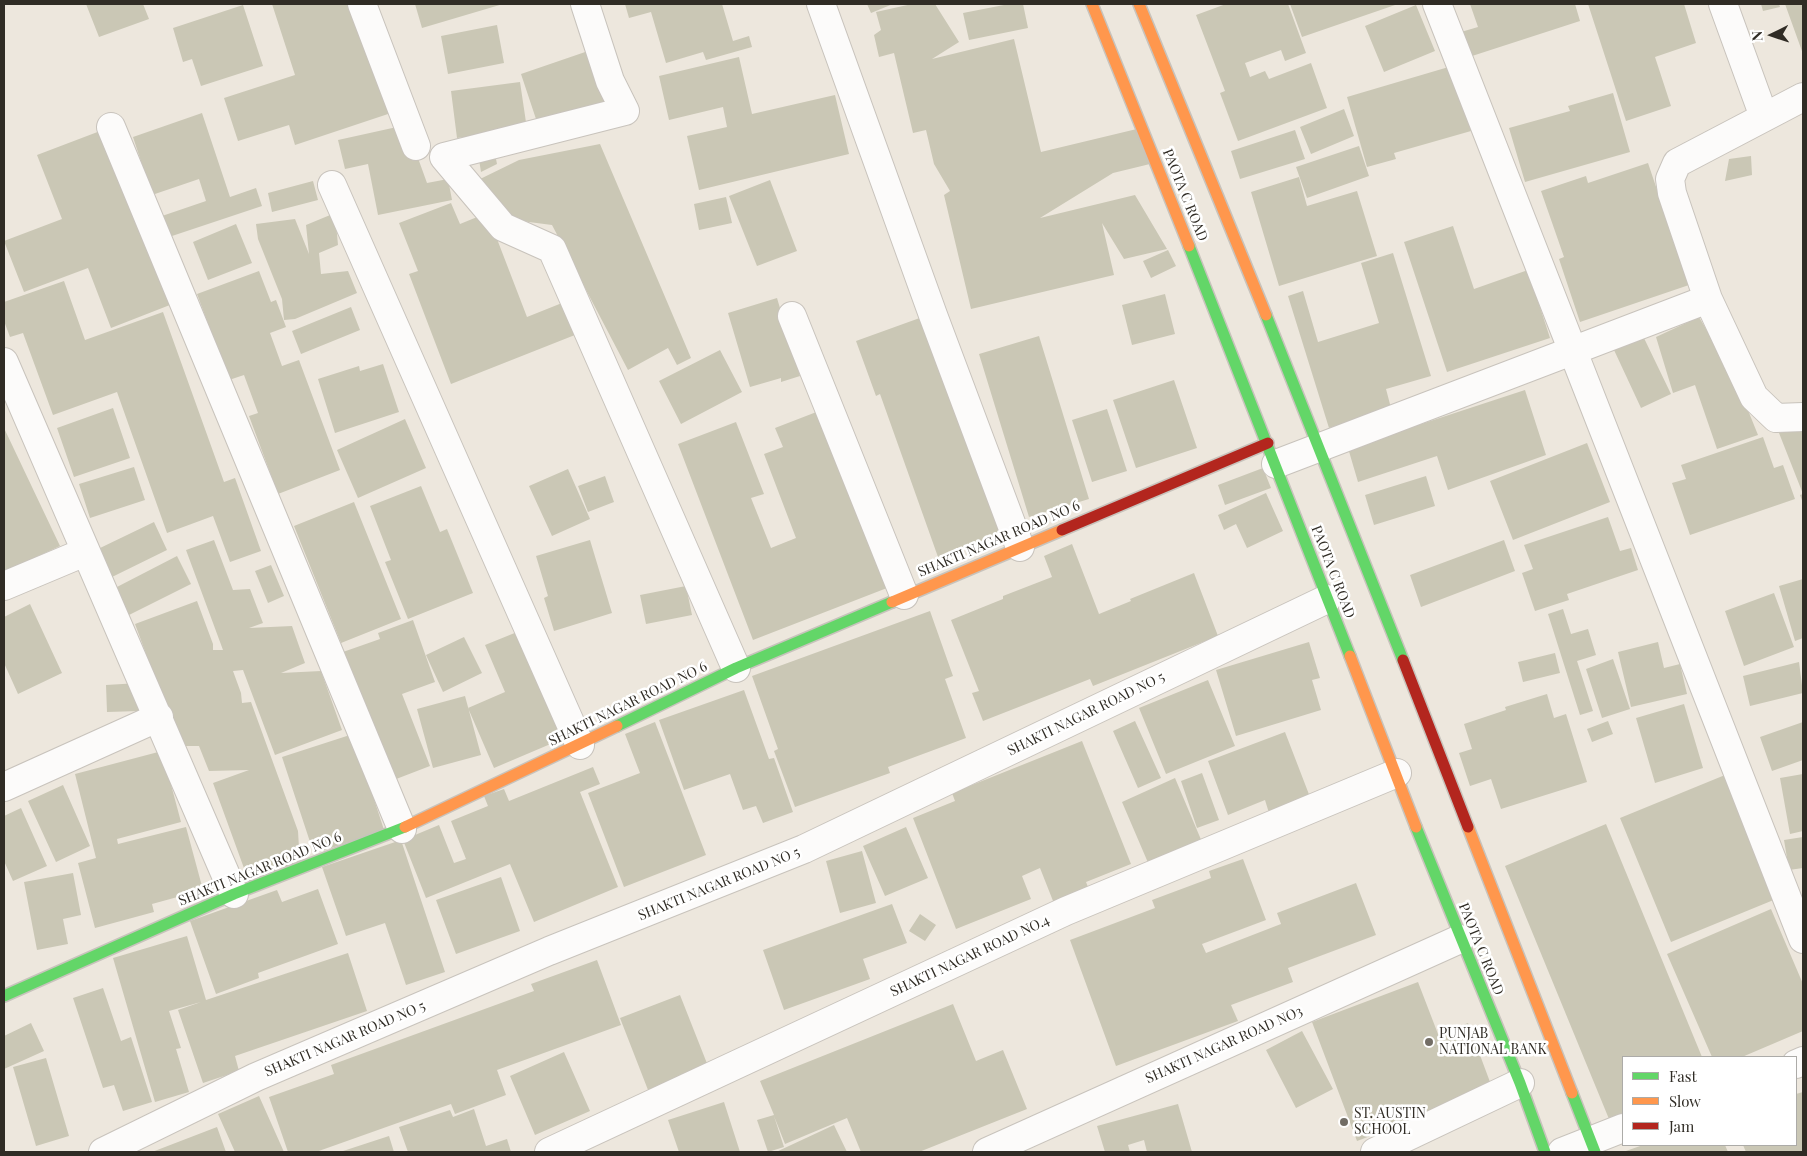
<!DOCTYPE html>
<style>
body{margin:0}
#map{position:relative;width:1807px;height:1156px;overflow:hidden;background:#ede7dd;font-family:"Playfair Display",serif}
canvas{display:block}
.frame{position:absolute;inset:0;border:5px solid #302c25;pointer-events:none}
.legend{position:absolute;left:1622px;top:1056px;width:175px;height:90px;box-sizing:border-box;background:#fff;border:1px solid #acaba8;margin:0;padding:6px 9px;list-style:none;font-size:15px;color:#302c25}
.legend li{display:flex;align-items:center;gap:10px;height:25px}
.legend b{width:25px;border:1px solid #acaba8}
.north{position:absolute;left:1747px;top:10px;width:50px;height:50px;-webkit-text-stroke:4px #fff;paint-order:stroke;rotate:266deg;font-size:14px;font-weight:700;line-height:20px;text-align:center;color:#302c25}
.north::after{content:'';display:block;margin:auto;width:18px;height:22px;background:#302c25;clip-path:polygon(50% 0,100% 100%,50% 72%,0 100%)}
</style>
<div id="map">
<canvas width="1807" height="1156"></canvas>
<div class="frame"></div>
<ul class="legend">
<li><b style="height:6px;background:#63d668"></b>Fast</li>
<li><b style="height:6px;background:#ff974d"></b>Slow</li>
<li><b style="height:6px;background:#b3261e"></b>Jam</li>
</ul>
<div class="north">N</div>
</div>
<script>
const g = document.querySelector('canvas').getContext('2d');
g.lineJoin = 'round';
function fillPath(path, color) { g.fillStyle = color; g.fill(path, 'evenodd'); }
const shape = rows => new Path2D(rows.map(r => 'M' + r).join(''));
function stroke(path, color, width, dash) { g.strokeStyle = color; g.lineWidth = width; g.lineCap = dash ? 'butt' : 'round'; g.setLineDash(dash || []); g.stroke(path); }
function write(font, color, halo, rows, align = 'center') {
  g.font = font + ' "Playfair Display",serif'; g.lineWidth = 5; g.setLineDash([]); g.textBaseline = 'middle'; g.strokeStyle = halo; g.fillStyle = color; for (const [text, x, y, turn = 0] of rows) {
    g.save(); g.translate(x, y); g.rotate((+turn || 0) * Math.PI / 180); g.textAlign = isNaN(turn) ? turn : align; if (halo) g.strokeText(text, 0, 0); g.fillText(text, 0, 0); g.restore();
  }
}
fillPath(shape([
 [86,4,143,4,149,19,99,37],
 [272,4,355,4,391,113,295,145,289,125,238,141,224,98,295,75],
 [415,4,503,4,422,28],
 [625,4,722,4,733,41,749,36,752,47,706,60,703,52,666,63,651,12,629,18],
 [867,4,893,4,871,13],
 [912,4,935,4,959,42,932,59,1014,39,1041,152,1141,128,1150,164,1113,173,1040,218,1135,195,1167,249,1124,259,1102,223,1114,275,971,309,944,195,950,191,934,164,926,130,913,133,894,53,879,57,874,35,881,30,876,12],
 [1009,4,1023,4,1028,28,969,40,963,13],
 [1226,4,1288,4,1306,53,1285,61,1281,50,1245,63,1250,77,1265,71,1269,79,1311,63,1327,108,1238,141,1220,93,1225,91,1196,15],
 [1290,4,1398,4,1302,37],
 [1470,4,1575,4,1580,21,1469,57,1461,32,1478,27],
 [1588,4,1684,4,1696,43,1655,57,1671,106,1626,121],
 [1761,4,1779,4,1780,7,1763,11],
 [1785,4,1803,4,1803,54],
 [243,5,263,66,201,86,192,59,183,62,173,28],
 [1416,5,1435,51,1384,72,1365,26],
 [497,25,504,63,448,74,441,36],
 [591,50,608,101,538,125,521,74],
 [739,57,752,114,835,95,849,154,699,190,687,136,727,127,723,107,669,120,659,76],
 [1452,66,1471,131,1394,153,1396,159,1367,167,1347,97],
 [520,82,527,129,457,138,451,91],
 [1613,93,1630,152,1525,182,1509,128,1570,111,1568,106],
 [1344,109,1354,136,1311,154,1300,127],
 [202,113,230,197,256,188,262,206,169,237,162,216,206,201,199,179,152,195,133,137],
 [406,125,427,183,448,179,452,200,378,215,368,164,345,169,338,140],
 [108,128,175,303,111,328,88,268,24,292,4,241,62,219,37,155],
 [1295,130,1305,159,1240,179,1231,151],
 [600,144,691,358,677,365,668,348,628,370,552,225,498,218,476,181,519,160],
 [1359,146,1369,176,1307,198,1296,167],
 [494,149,497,164,481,172,478,153],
 [1751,156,1752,175,1725,181,1729,159],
 [1648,163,1689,285,1580,322,1559,259,1564,257,1541,191,1586,176,1588,183],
 [1299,177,1307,206,1357,191,1377,256,1279,286,1251,192],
 [770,180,797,251,757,266,729,196],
 [313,181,318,200,272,212,268,193],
 [726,197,732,223,699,230,694,204],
 [451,203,460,224,487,213,527,317,572,299,585,331,451,384,409,274,418,271,399,223],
 [335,213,338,245,319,253,321,274,348,271,357,293,295,319,284,320,282,299,258,239,256,224,295,219,309,254,306,225],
 [236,224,252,263,208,280,193,242],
 [1453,226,1474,289,1528,270,1550,338,1447,372,1404,242],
 [1168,250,1176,266,1151,278,1143,261],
 [1393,253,1431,376,1386,389,1391,408,1329,428,1288,296,1303,291,1318,342,1379,323,1361,263],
 [259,271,271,302,276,300,286,327,270,333,282,366,299,360,340,470,278,494,249,416,258,413,244,375,229,380,197,294],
 [64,281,85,340,163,312,224,482,235,478,261,551,230,562,213,516,167,533,117,392,53,415,23,333,10,337,4,321,4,302],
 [1165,294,1175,334,1132,345,1122,305],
 [777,298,800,376,781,382,781,378,750,387,728,313],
 [351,307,360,330,301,354,292,331],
 [928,315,1005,532,938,557,880,394,876,396,856,341],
 [1699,317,1735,378,1758,435,1717,449,1695,385,1673,393,1656,337],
 [1039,336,1089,499,1029,517,979,354],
 [1643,336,1671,394,1641,408,1614,350],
 [720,350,742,392,681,424,659,381],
 [383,364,399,412,335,433,318,379,359,366,360,371],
 [1174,380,1197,448,1136,468,1113,400],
 [1525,390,1546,455,1448,490,1437,456,1358,482,1348,448],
 [113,408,130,458,74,477,57,428],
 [1107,409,1127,471,1092,482,1072,420],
 [819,411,887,588,753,640,678,444,736,422,764,494,751,498,771,548,796,538,764,454,783,447,775,428],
 [405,419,426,468,358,498,337,450],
 [4,428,60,546,4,572],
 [1803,428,1803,503,1800,495,1803,494,1779,433],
 [1763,437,1774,468,1783,465,1795,499,1690,535,1672,483,1686,479,1681,465],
 [1587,443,1610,502,1513,540,1490,481],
 [134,467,145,500,90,518,79,484],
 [1263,468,1271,488,1225,505,1218,485],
 [568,469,590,519,552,536,529,486],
 [605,476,614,502,588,512,578,486],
 [1426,476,1435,506,1374,525,1365,495],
 [421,486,440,532,447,529,473,593,408,619,385,562,391,560,370,506],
 [1266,493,1283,531,1247,548,1236,524,1224,530,1218,515],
 [354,502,401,619,341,643,294,526],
 [1608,517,1620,551,1631,548,1638,570,1567,594,1569,600,1535,611,1522,573,1533,569,1524,545],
 [154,522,167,550,112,577,98,549],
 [214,540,233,590,250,589,263,623,249,628,292,626,305,663,281,673,321,671,342,730,275,755,243,670,233,671,241,693,242,703,251,702,298,831,299,848,304,861,249,882,213,783,249,770,209,771,199,746,180,746,135,624,197,601,213,644,213,650,223,650,186,550],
 [590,540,612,613,554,631,544,598,548,596,536,556],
 [1504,540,1515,571,1421,607,1410,575],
 [1072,544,1099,614,1131,601,1130,599,1194,573,1218,636,1093,686,1090,679,983,721,972,693,979,691,951,620,1003,599,1003,596,1052,577,1044,556],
 [177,556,191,584,129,615,115,588],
 [271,565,284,596,268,603,255,571],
 [1803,579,1803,638,1795,641,1779,586],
 [686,586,692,615,646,624,640,595],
 [1774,593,1794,647,1744,666,1725,611],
 [30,604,62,673,18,694,4,663,4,617],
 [1563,609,1571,634,1588,629,1596,655,1577,661,1593,711,1580,715,1548,614],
 [930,611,953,676,945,679,966,738,888,767,890,773,795,807,774,751,778,749,752,676],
 [413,620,435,682,402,694,430,766,391,781,343,652,380,639,378,633],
 [522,630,567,737,494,768,468,708,505,692,485,645],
 [464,637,482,673,443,692,426,655],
 [1309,642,1320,678,1312,680,1321,710,1236,736,1216,670],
 [1658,642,1664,668,1680,664,1687,694,1631,707,1618,652],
 [1555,653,1560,673,1523,682,1518,662],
 [1613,659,1630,709,1602,718,1586,669],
 [1799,662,1803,693,1750,706,1743,676],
 [1208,680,1235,746,1166,774,1139,708],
 [139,683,140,711,107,712,106,685],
 [744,690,769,759,774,758,793,812,763,823,756,806,743,810,730,774,684,790,659,720],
 [1547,694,1554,718,1566,714,1587,782,1501,809,1491,779,1470,786,1459,753,1472,749,1464,724,1506,710,1505,707],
 [465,696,481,755,433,768,417,709],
 [1684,704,1703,768,1655,783,1636,718],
 [1135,721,1161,778,1138,788,1113,731],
 [1608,721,1613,734,1592,742,1587,729],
 [655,722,706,855,624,887,588,793,640,773,625,734],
 [1803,722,1803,760,1772,771,1760,737],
 [1285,732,1310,797,1269,813,1265,800,1228,815,1208,761],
 [353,734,384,830,314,854,282,757],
 [1082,741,1131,864,1086,882,1090,892,1055,906,1040,868,1022,876,1031,899,956,929,913,818,955,801,952,793],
 [162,751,181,822,117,839,118,844,186,827,203,890,152,904,154,912,95,928,78,863,96,858,75,774],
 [593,767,600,784,580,792,618,887,534,922,510,864,426,898,403,840,439,825,454,863,466,859,451,821,488,806,484,796,504,789,509,801],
 [1202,773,1219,820,1197,828,1181,781],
 [1803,774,1803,831,1790,834,1780,778],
 [1725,775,1776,899,1671,942,1620,818],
 [1175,778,1202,842,1149,865,1122,802],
 [63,785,90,846,56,862,28,801],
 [21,808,47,866,13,881,4,861,4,816],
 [1606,824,1702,1057,1623,1057,1623,1113,1609,1119,1505,866],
 [906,827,928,878,885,896,863,846],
 [1803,837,1803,868,1789,870,1784,840],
 [401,840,445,972,406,985,385,923,346,936,322,867],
 [862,851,876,903,840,913,826,861],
 [1243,859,1266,920,1202,944,1206,953,1281,924,1277,913,1356,883,1376,935,1288,968,1293,982,1231,1005,1238,1021,1116,1066,1070,940,1155,908,1152,900,1211,878,1209,871],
 [73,873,81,915,63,919,68,944,37,950,24,882],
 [501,877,520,931,456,954,436,900],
 [318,889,338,944,258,973,259,978,216,994,190,921,277,890,282,902],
 [892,904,907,943,863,959,870,979,784,1010,763,950],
 [1771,909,1803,984,1803,1031,1742,1057,1712,1057,1667,954],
 [920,914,936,925,925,941,909,931],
 [187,936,206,1000,348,953,367,1011,235,1056,239,1071,203,1083,178,1010,201,1002,169,1011,181,1048,176,1049,189,1092,155,1102,113,958],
 [597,960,621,1025,497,1070,506,1095,455,1114,451,1104,316,1152,288,1152,269,1097,334,1074,331,1065,534,991,531,984],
 [1418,982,1438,1034,1468,1023,1493,1090,1357,1141,1312,1022],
 [103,988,121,1041,131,1037,152,1102,123,1111,114,1085,103,1088,73,998],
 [680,995,708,1066,648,1090,620,1018],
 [953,1004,976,1061,1003,1050,1027,1109,919,1152,861,1152,847,1118,785,1144,774,1116,784,1147,768,1152,757,1120,774,1115,760,1081],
 [31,1023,44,1051,4,1069,4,1036],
 [1302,1031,1333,1089,1296,1108,1266,1050],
 [564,1052,590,1111,535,1135,510,1076],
 [46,1058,69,1136,36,1146,13,1067],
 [1803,1092,1803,1152,1746,1152,1743,1145,1796,1145,1796,1094],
 [259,1096,284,1152,235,1152,218,1114],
 [724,1102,740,1152,679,1152,668,1120],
 [1178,1104,1192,1152,1147,1152,1144,1140,1128,1145,1130,1152,1105,1152,1097,1126],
 [474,1109,486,1146,507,1139,511,1152,408,1152,399,1127,450,1110,453,1117],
 [834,1125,847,1152,776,1152],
 [217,1127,226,1152,152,1152],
 [389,1136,394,1152,340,1152],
 [1643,1145,1725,1145,1728,1152,1623,1152]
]), '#cac7b5');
const street = shape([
 [362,4,416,146],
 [585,4,610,81,625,111,444,157,503,227,552,249,736,668],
 [821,4,933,315,1020,547],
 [1437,4,1803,939],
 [1723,4,1764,117],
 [1803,97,1677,163,1670,179,1672,193,1708,299,1754,397,1776,418,1803,417],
 [111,127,402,829],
 [332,185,580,745],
 [792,316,904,595],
 [4,362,234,894],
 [1276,464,1708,299],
 [4,586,85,552],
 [4,787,159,717],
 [1796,1064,1803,1061],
 [103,1152,256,1077,549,951,804,849,1327,599],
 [549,1152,1066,911,1397,773],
 [987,1152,1460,939],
 [1375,1152,1520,1083],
 [1562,1152,1623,1128]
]);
const fast = shape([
 [1189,246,1350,656],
 [1266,315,1403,660],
 [617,726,736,668,892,602],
 [1416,827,1520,1083,1545,1152],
 [4,996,234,894,405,827],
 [1572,1093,1595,1152]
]);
const slow = shape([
 [1092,4,1189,246],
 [1139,4,1266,315],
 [892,602,1062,530],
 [1350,656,1416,827],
 [405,827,617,726],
 [1468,827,1572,1093]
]);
const jam = shape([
 [1062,530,1268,443],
 [1403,660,1468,827]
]);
stroke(street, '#c8c3bc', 30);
stroke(fast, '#c8c3bc', 14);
stroke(slow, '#c8c3bc', 14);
stroke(jam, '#c8c3bc', 14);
stroke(street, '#fcfbfa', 28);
stroke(fast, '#63d668', 11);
stroke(slow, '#ff974d', 11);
stroke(jam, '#b3261e', 11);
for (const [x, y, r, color] of [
 [1429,1042,5,"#726d65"],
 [1344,1122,5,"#726d65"]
]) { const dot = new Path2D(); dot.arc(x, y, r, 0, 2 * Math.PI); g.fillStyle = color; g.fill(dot); stroke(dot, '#fff', 2); }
write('14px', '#302c25', '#fff', [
 ["PAOTA C ROAD",1185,195,68],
 ["SHAKTI NAGAR ROAD NO 6",999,539,-23],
 ["PAOTA C ROAD",1333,572,69],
 ["SHAKTI NAGAR ROAD NO 6",628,704,-26],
 ["SHAKTI NAGAR ROAD NO 5",1086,714,-26],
 ["SHAKTI NAGAR ROAD NO 6",260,869,-22],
 ["SHAKTI NAGAR ROAD NO 5",719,884,-22],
 ["PAOTA C ROAD",1481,949,68],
 ["SHAKTI NAGAR ROAD NO.4",970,956,-25],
 ["SHAKTI NAGAR ROAD NO 5",345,1039,-23],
 ["SHAKTI NAGAR ROAD NO3",1224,1045,-24]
]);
write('14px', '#302c25', '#fff', [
 ["PUNJAB",1439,1034],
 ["NATIONAL BANK",1439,1050],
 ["ST. AUSTIN",1354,1114],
 ["SCHOOL",1354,1130]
], 'left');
</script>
